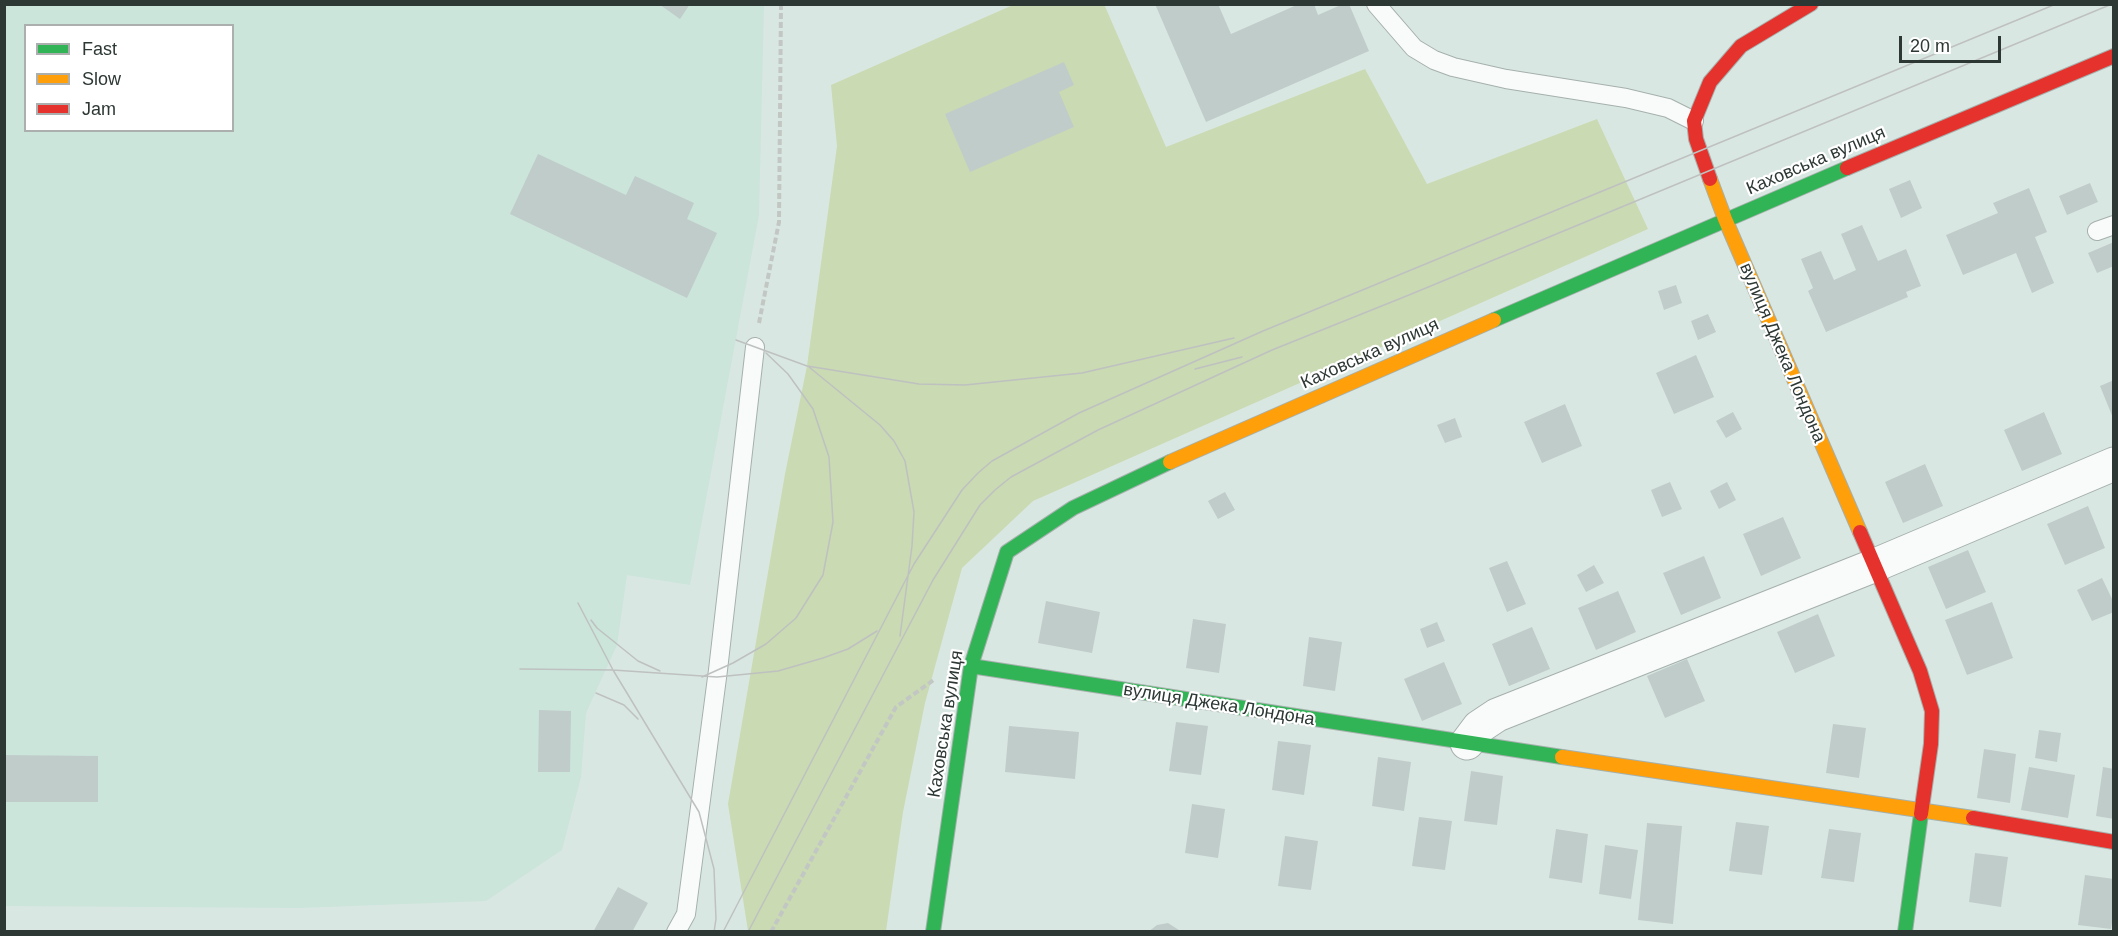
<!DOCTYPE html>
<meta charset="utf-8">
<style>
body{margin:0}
#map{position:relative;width:2118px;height:936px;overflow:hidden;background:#d9e7e2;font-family:Arial,sans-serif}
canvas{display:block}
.frame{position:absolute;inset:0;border:6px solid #2d3834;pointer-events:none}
.legend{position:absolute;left:24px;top:24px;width:210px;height:108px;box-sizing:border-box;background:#fff;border:2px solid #abafae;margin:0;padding:8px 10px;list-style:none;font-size:18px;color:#2d3834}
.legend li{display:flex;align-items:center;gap:12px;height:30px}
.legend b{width:30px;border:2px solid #abafae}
.scale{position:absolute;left:1899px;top:36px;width:102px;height:27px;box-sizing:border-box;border:3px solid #2d3834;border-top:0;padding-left:8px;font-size:18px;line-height:21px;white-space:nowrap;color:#2d3834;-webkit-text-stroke:4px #fff;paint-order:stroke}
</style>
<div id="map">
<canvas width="2118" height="936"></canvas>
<div class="frame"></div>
<ul class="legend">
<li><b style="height:8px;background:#30b455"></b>Fast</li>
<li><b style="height:8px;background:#ff9f0a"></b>Slow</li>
<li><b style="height:8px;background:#e5322d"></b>Jam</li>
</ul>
<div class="scale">20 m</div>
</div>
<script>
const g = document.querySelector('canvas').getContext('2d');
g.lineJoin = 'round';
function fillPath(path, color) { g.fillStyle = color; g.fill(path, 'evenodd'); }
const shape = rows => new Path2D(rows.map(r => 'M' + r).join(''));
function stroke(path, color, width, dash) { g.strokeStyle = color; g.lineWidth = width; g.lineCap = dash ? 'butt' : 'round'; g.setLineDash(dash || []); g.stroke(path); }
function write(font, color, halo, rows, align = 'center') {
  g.font = font + ' Arial,sans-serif'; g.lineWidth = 4.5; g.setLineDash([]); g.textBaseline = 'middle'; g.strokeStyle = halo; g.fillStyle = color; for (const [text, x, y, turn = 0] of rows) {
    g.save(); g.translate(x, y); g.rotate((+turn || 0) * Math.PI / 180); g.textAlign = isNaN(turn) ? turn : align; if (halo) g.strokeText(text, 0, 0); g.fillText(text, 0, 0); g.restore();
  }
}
fillPath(shape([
 [5,5,764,5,759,215,690,585,627,575,617,645,586,713,581,777,562,850,486,901,299,908,5,906],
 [26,26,232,26,232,130,26,130]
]), '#cbe5db');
fillPath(shape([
 [1104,4,1166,147,1365,69,1427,184,1597,119,1648,229,1033,501,962,568,925,703,903,812,886,931,748,931,728,804,785,474,807,366,837,146,831,85,1013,5]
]), '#cadab3');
fillPath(shape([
 [659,4,690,4,680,19],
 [1155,4,1218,4,1231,34,1299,4,1314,4,1318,15,1343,4,1349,4,1369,51,1206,122],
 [1064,62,1074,85,1059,92,1074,127,970,172,945,114],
 [538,154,626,195,635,176,694,203,687,219,717,233,687,298,510,214],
 [1910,180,1922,208,1901,218,1889,189],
 [2090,183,2098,202,2067,215,2059,196],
 [2029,188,2047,232,2035,237,2054,283,2032,293,2016,253,1963,275,1946,235,1998,213,1993,203],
 [1862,225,1878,261,1906,249,1921,286,1906,292,1908,297,1826,332,1808,291,1813,288,1801,259,1821,251,1834,280,1856,270,1841,234],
 [2114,242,2114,266,2097,273,2088,253],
 [1676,285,1682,303,1664,310,1658,291],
 [1708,314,1716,332,1698,340,1691,321],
 [1696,355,1714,397,1674,414,1656,373],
 [2114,380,2114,418,2113,418,2100,386],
 [1565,404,1582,446,1542,463,1524,422],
 [1733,412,1742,429,1726,438,1716,421],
 [2044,412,2062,454,2022,471,2004,430],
 [1455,418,1462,437,1445,443,1437,425],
 [1925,464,1943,506,1903,523,1885,482],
 [1670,482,1682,509,1662,517,1651,490],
 [1727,482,1736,500,1719,509,1710,491],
 [1225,492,1235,510,1218,519,1208,501],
 [2088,506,2105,548,2065,565,2047,524],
 [1783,517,1801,558,1761,576,1743,534],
 [1968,550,1986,592,1946,609,1928,567],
 [1704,556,1721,598,1681,615,1663,573],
 [1507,561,1526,604,1507,612,1489,568],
 [1594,565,1604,583,1586,592,1577,575],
 [2102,578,2114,603,2114,612,2092,621,2077,590],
 [1618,591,1636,632,1596,650,1578,608],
 [1046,601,1100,612,1092,653,1038,643],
 [1992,602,2013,658,1967,675,1945,620],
 [1818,614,1835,656,1795,673,1777,632],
 [1193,619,1226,624,1219,673,1186,668],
 [1437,622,1445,641,1427,648,1420,629],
 [1532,627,1550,669,1509,686,1492,644],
 [1309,637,1342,642,1335,691,1303,686],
 [1687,659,1705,701,1665,718,1647,676],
 [1444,662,1462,704,1422,721,1404,679],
 [539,710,571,711,570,772,538,772],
 [1176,722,1208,726,1201,775,1169,771],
 [1833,724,1866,728,1859,778,1826,773],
 [1009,726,1079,732,1075,779,1005,772],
 [2039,730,2061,733,2057,762,2035,758],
 [1278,741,1311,745,1304,795,1272,790],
 [1984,749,2016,754,2010,803,1977,798],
 [4,755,98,756,98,802,4,802],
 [1378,757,1411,762,1404,811,1372,806],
 [2029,767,2075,775,2068,818,2021,810],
 [2103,767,2114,769,2114,819,2096,816],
 [1471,771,1503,776,1497,825,1464,821],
 [1192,804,1225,809,1218,858,1185,853],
 [1419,817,1452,821,1445,870,1412,866],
 [1736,822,1769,826,1762,875,1729,871],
 [1647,823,1682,826,1673,924,1638,920],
 [1556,829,1588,834,1582,883,1549,878],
 [1829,829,1861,833,1854,882,1821,878],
 [1285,836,1318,841,1311,890,1278,886],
 [1605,845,1638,850,1631,899,1599,894],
 [1975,853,2008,857,2001,907,1969,902],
 [2085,875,2114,879,2114,910,2111,929,2078,925],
 [618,887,648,903,632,932,593,932],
 [1168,923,1182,932,1148,932,1157,925]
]), '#c0ccca');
const lane = shape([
 [1376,4,1414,48,1434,60,1453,67,1506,79,1626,98,1668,108,1694,121],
 [2097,231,2114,225],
 [676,932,686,914,718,670,755,347]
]);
const street = shape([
 [1467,743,1479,727,1497,715,1873,566,2114,464]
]);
const fast = shape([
 [1494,320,1847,168],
 [971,666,1562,757],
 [933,932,971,666,1007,552,1073,508,1170,462],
 [1905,932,1921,814]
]);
const slow = shape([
 [1710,179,1725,219,1860,532],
 [1170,462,1494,320],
 [1562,757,1973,818]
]);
const jam = shape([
 [1847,168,2114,56],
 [1710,179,1696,139,1694,121,1710,82,1741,46,1811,4],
 [1860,532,1920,671,1932,711,1931,744,1921,814],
 [1973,818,2114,842]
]);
stroke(lane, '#a5b0ac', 20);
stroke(street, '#a5b0ac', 35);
stroke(fast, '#a5b0ac', 16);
stroke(slow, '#a5b0ac', 16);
stroke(jam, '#a5b0ac', 16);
stroke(shape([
 [759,323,779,222,781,4],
 [771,932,896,707,935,679]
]), '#c2c7c4', 4, [6, 3]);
stroke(lane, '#f9fbfb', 18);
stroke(street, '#f9fbfb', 33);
stroke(fast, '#30b455', 14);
stroke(slow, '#ff9f0a', 14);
stroke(jam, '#e5322d', 14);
stroke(shape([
 [736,340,807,366,919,384,965,385,1082,373,1234,338],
 [809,367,880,425,894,441,905,461,914,512,912,546,900,636],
 [1195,369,1242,357],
 [578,603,613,670,699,812,714,869,716,919,714,932],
 [591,620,597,628,638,661,660,671],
 [520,669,613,670,717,677,778,671,823,658,848,649,877,631],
 [702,677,733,663,766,644,796,618,823,575,833,522,829,457,813,409,788,374,766,353],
 [596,693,624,705,638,719],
 [723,932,914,564,962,490,978,473,992,461,1079,413,1263,331,2056,4],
 [748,932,933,580,980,505,995,490,1011,477,1098,430,1272,350,1409,295,2112,4]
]), '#bec1c0', 1.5);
write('18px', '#2d3834', '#fff', [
 ["Каховська вулиця",1816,161,-23],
 ["вулиця Джека Лондона",1782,353,67],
 ["Каховська вулиця",1370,354,-24],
 ["вулиця Джека Лондона",1219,705,9],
 ["Каховська вулиця",946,724,-81]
]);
</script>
